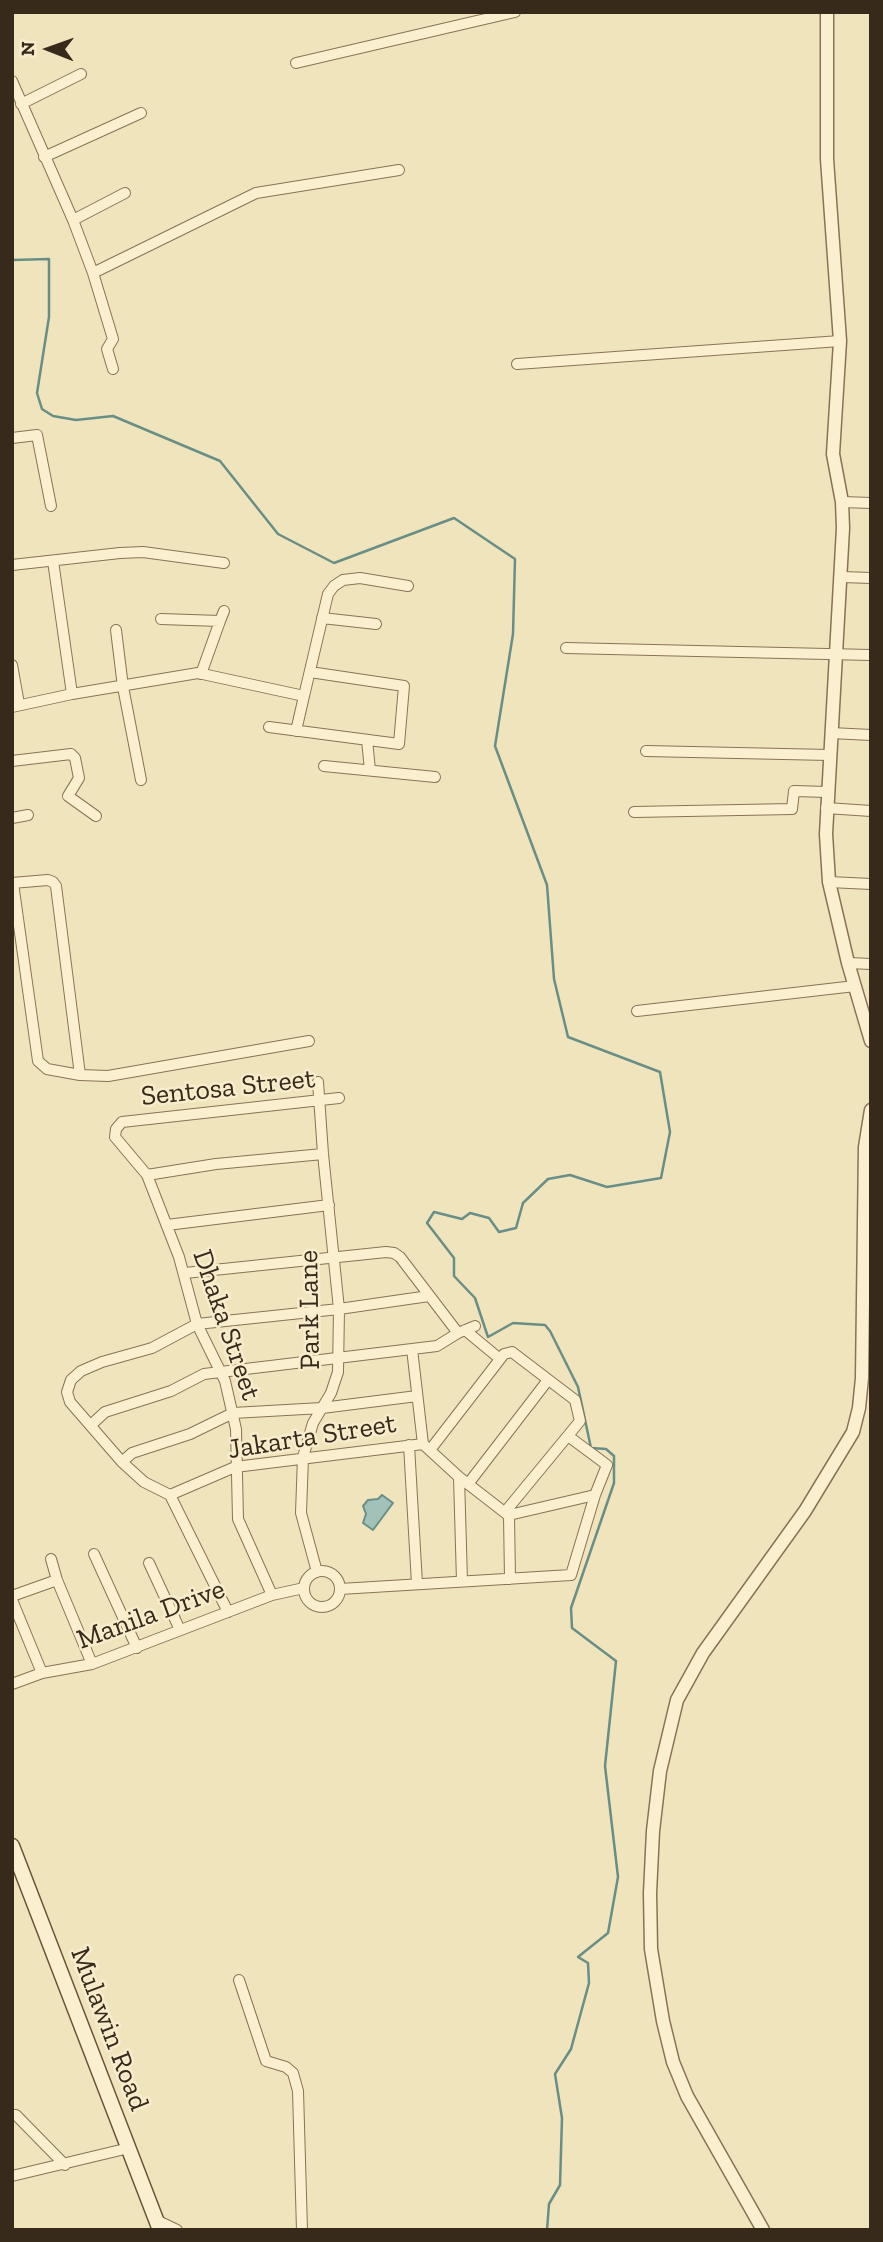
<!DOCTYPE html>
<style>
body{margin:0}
#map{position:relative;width:883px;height:2242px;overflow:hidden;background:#f0e4bd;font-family:"Zilla Slab",serif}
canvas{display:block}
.frame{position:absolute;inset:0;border:14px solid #372a1b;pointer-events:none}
.north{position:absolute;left:14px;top:14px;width:70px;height:70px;-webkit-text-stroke:5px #f7edcd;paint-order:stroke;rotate:271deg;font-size:19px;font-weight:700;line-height:28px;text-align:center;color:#372a1b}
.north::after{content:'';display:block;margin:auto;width:24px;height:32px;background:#372a1b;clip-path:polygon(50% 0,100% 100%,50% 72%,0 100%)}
</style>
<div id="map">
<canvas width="883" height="2242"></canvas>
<div class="frame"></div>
<div class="north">N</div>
</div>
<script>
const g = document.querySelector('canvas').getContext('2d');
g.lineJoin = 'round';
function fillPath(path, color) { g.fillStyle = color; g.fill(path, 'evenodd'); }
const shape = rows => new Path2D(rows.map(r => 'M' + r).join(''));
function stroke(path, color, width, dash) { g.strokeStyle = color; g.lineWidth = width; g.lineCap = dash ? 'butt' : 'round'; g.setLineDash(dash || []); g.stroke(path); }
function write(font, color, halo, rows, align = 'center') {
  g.font = font + ' "Zilla Slab",serif'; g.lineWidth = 5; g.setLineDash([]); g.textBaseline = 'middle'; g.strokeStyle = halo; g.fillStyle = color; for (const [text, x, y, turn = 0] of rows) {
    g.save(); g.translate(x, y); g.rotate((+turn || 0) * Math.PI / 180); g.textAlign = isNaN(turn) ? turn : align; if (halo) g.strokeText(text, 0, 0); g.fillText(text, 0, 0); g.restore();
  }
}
const water = shape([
 [382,1495,393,1503,373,1530,363,1523,366,1514,363,1506,368,1500,378,1499,382,1495]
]);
fillPath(water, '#a1c1b9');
stroke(water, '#688f87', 2);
stroke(shape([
 [12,260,49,259,49,317,37,393,42,409,53,416,76,420,113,416,220,461,278,534,334,563,454,518,515,559,513,634,495,746,547,885,554,979,568,1037,660,1072,670,1132,661,1178,607,1187,570,1175,548,1179,523,1203,516,1228,499,1232,489,1218,470,1213,462,1219,434,1212,427,1223,454,1258,454,1276,475,1298,488,1337,513,1323,545,1325,550,1331,578,1387,591,1448,606,1449,614,1456,614,1483,571,1608,572,1628,616,1661,605,1766,618,1877,608,1933,578,1957,588,1963,589,1983,571,2049,555,2074,562,2118,560,2185,549,2204,547,2230]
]), '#688f87', 2.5);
const minor = shape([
 [296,63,515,12],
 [12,81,73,220,93,273,113,339,107,349,113,369],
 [21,104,81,74],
 [44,157,141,113],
 [73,220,125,193],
 [93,273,256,193,399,170],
 [517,364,840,341],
 [12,438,37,435,51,506],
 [842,502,871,503],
 [53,561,72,694],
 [12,565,120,553,143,552,224,563],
 [842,577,871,578],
 [322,618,376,624],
 [161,619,220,621,201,674],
 [220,621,224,611],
 [116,630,123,687,141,780],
 [566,648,871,655],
 [12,665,19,704],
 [12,707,72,694,198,673,304,696,328,594,334,586,343,580,360,578,408,586],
 [269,727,399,744,404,686,310,672],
 [296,731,304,696],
 [831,733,871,735],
 [367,740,370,770],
 [646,751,829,755],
 [12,761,71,754,75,758,79,778,68,796,96,816],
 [324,766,435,777],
 [826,808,871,811],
 [634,812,792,809,794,791,827,792],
 [12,818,28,815],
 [829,882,871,884],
 [12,883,48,880,53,882,56,886,80,1075],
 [13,883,38,1061,47,1069,80,1075,108,1076,309,1041],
 [848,963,871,964],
 [637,1011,855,986],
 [147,1175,216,1164,323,1154],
 [167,1225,329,1205],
 [185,1273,386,1252,394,1253,400,1257,458,1333],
 [465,1330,500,1359],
 [412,1349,423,1444,459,1477,508,1515],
 [91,1425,105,1412,171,1391,204,1374,437,1346,458,1333,475,1326],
 [409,1445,417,1584],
 [430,1450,504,1354,512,1352,575,1400,580,1421,505,1512],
 [122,1462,132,1453,190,1434,233,1413,322,1408,417,1396],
 [459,1477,462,1581],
 [468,1484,548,1380],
 [170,1495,235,1467,423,1444],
 [509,1515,595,1495],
 [509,1515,510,1579],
 [94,1554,137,1648],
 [51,1559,57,1580,92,1664],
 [149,1563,180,1630],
 '304 1589a18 18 0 1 1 36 0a18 18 0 1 1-36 0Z',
 [317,1572,301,1513,303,1457,313,1423,331,1393,338,1372,339,1309,323,1154,318,1082],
 [340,1589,571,1575,595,1495,607,1465,568,1436],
 [272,1595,238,1519,236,1429,225,1381,197,1324,179,1257,147,1175,115,1137,116,1129,122,1122,339,1098],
 [12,1596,57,1580],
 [12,1600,42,1673],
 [228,1612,170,1495,144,1482,122,1462,70,1402,67,1392,71,1380,81,1371,102,1362,152,1348,197,1324,339,1309,429,1296],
 [12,1684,42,1673,92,1664,272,1595,304,1588],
 [239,1980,266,2061,286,2067,293,2073,298,2091,302,2230],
 [12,2115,16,2115,65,2165],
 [12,2176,129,2148],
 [156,2220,177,2230]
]);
const tertiary = shape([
 [827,12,827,159,840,341,833,454,842,502,843,528,826,834,829,882,848,963,871,1041],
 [763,2230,687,2096,673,2062,663,2021,651,1949,650,1893,653,1831,660,1771,677,1700,703,1653,805,1511,853,1432,859,1408,862,1378,865,1147,871,1110]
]);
const secondary = shape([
 [12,1846,160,2230]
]);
stroke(minor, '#887355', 12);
stroke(tertiary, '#887355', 15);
stroke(secondary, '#6a5439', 17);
stroke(minor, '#faf0d0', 10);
stroke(tertiary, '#faf0d0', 12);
stroke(secondary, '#faf0d0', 14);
write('28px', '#372a1b', '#f7edcd', [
 ["Sentosa Street",228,1088,-6],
 ["Park Lane",310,1310,-91],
 ["Dhaka Street",226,1325,71],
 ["Jakarta Street",312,1437,-9],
 ["Manila Drive",151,1615,-20],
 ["Mulawin Road",109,2029,69]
]);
</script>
